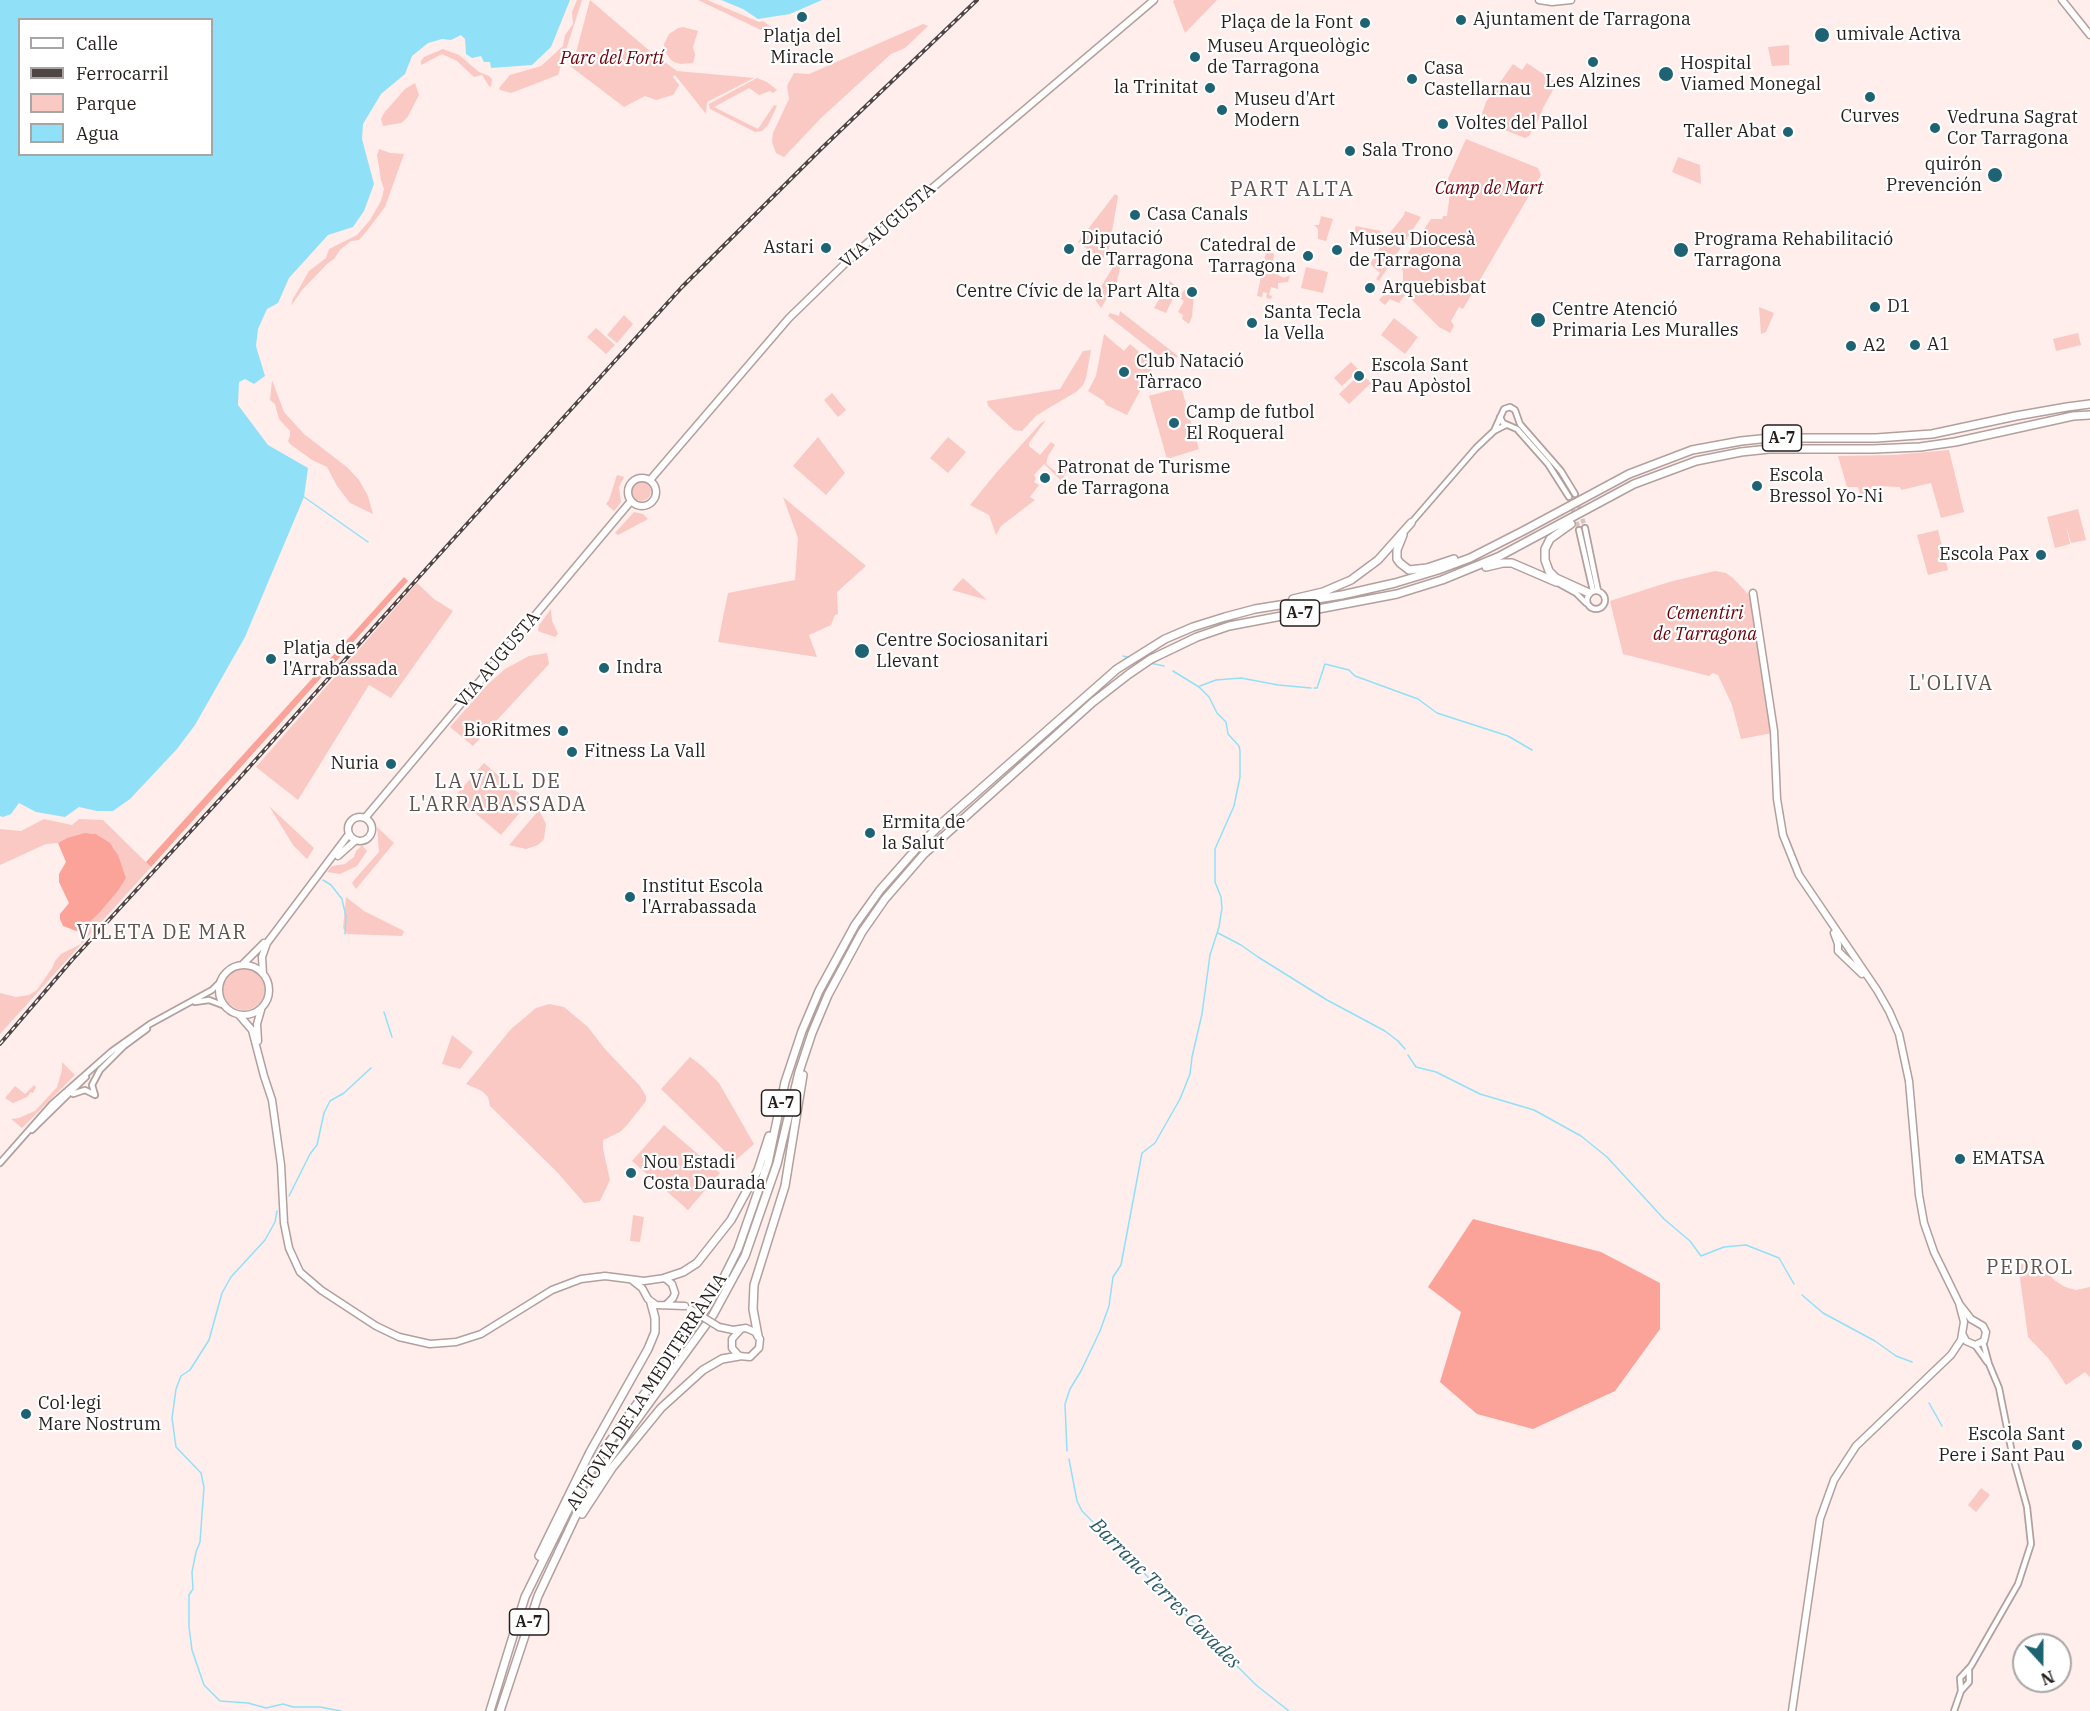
<!DOCTYPE html>
<meta charset="utf-8">
<style>
body{margin:0}
#map{position:relative;width:2090px;height:1711px;overflow:hidden;background:#ffeeec;font-family:"IBM Plex Serif",serif}
canvas{display:block}
.legend{position:absolute;left:18px;top:18px;width:195px;height:138px;box-sizing:border-box;background:#fff;border:2px solid #a8a5a5;margin:0;padding:8px 10px;list-style:none;font-size:18px;color:#251e1d}
.legend li{display:flex;align-items:center;gap:12px;height:30px}
.legend b{width:30px;border:2px solid #a8a5a5}
.north{position:absolute;left:2012px;top:1633px;width:60px;height:60px;box-sizing:border-box;background:#fff;border:2px solid #a8a5a5;border-radius:50%;rotate:159deg;font-size:16px;font-weight:700;line-height:24px;text-align:center;color:#251e1d}
.north::after{content:'';display:block;margin:auto;width:21px;height:27px;background:#1e6374;clip-path:polygon(50% 0,100% 100%,50% 72%,0 100%)}
</style>
<div id="map">
<canvas width="2090" height="1711"></canvas>
<ul class="legend">
<li><b style="height:8px;background:#fff"></b>Calle</li>
<li><b style="height:8px;background:#4e4544"></b>Ferrocarril</li>
<li><b style="height:16px;background:#fbc9c3"></b>Parque</li>
<li><b style="height:16px;background:#90e1f8"></b>Agua</li>
</ul>
<div class="north">N</div>
</div>
<script>
const g = document.querySelector('canvas').getContext('2d');
g.lineJoin = 'round';
function fillPath(path, color) { g.fillStyle = color; g.fill(path, 'evenodd'); }
const shape = rows => new Path2D(rows.map(r => 'M' + r).join(''));
function stroke(path, color, width, dash) { g.strokeStyle = color; g.lineWidth = width; g.lineCap = dash ? 'butt' : 'round'; g.setLineDash(dash || []); g.stroke(path); }
function write(font, color, halo, rows, align = 'center') {
  g.font = font + ' "IBM Plex Serif",serif'; g.lineWidth = 4.5; g.setLineDash([]); g.textBaseline = 'middle'; g.strokeStyle = halo; g.fillStyle = color; for (const [text, x, y, turn = 0] of rows) {
    g.save(); g.translate(x, y); g.rotate((+turn || 0) * Math.PI / 180); g.textAlign = isNaN(turn) ? turn : align; if (halo) g.strokeText(text, 0, 0); g.fillText(text, 0, 0); g.restore();
  }
}
fillPath(shape([
 [577,0,582,0,558,75,511,93,500,90,499,88,510,75,541,66,563,46,565,35,573,24,572,12],
 [590,0,651,52,677,71,754,78,707,102,706,114,675,75,673,77,679,85,673,95,656,100,645,96,624,107,570,66,577,49],
 [698,0,707,0,759,22,763,21,784,36,780,39],
 [1175,0,1217,0,1185,33,1173,1],
 [923,24,928,26,905,48,891,54,821,118,784,157,776,153,772,142,773,133,789,99,787,86,794,73,809,74],
 [683,27,698,31,693,47,695,55,693,63,681,64,674,62,670,59,665,51,664,44,669,34,678,28],
 [1789,45,1789,65,1772,66,1768,47],
 [443,49,459,55,479,72,489,76,492,79,491,87,489,86,482,75,474,77,457,61,442,54,421,65,421,61,424,57],
 [1527,63,1555,82,1560,77,1543,108,1540,117,1529,136,1525,138,1487,123,1481,116,1486,102,1513,64,1522,70],
 [757,78,767,82,777,90,773,93,770,91,759,95,749,88,714,107,758,129,774,105,777,106,768,125,762,131,755,132,710,109,709,104],
 [415,83,419,95,407,118,401,123,383,126,381,119,384,113,405,89],
 [1466,139,1538,168,1541,175,1463,309,1459,307,1451,321,1454,326,1450,333,1439,327,1406,294,1399,303,1390,299,1385,305,1379,300,1392,286,1403,284,1403,271,1400,265,1431,219,1442,219,1443,216,1447,216,1450,193,1446,183],
 [379,149,390,153,404,154,385,207,366,232,359,240,351,241,340,250,334,259,328,263,302,290,291,306,293,299,309,271,326,258,329,249,357,235,370,220,381,201,384,189,381,180,377,155],
 [1678,157,1700,165,1701,184,1672,172],
 [1115,194,1118,196,1109,249,1102,260,1078,242],
 [1405,211,1421,217,1379,281,1376,279,1380,273,1370,264,1385,239,1404,215],
 [1321,216,1333,219,1326,241,1318,239,1318,229,1314,225,1319,225],
 [1356,226,1381,231,1380,233,1383,236,1376,245,1352,239],
 [1266,252,1271,252,1274,254,1273,262,1277,265,1276,271,1278,275,1284,278,1290,275,1288,282,1278,283,1278,289,1271,287,1269,295,1272,296,1271,299,1266,298,1267,293,1263,292,1262,297,1257,296],
 [1121,254,1123,255,1114,294,1110,293,1101,308,1096,301,1096,295],
 [1306,267,1328,272,1323,293,1301,288],
 [1170,281,1176,286,1174,290,1176,292,1166,313,1154,308],
 [1184,290,1194,294,1192,317,1189,324,1182,319,1183,315,1178,312,1184,301,1179,298],
 [1759,307,1774,313,1766,332,1761,334],
 [1120,311,1178,356,1168,367,1159,356,1108,316,1110,313,1119,316],
 [624,315,633,324,617,343,607,335],
 [1394,318,1418,337,1405,354,1381,335],
 [596,328,615,345,606,354,587,337],
 [2078,333,2081,345,2056,351,2053,339],
 [1104,334,1124,351,1130,344,1154,365,1127,415,1106,405,1104,401,1088,391,1096,376],
 [1091,350,1086,378,1083,385,1076,392,1037,415,1022,431,1014,430,988,406,987,401,1060,389,1083,351],
 [1351,362,1359,370,1342,386,1334,378],
 [1361,373,1371,383,1349,404,1339,394],
 [272,380,284,412,304,434,348,468,359,480,368,496,373,514,350,503,337,486,327,467,312,460,290,444,288,441,290,436,290,431,279,419,275,404,270,400],
 [1181,387,1199,449,1167,459,1149,396],
 [832,393,846,410,838,417,824,400],
 [1046,420,1029,443,1029,446,1040,455,1051,442,1055,445,1048,456,1046,464,1056,472,1069,459,1072,462,1063,478,1070,486,1068,487,1044,464,1034,475,1036,478,1034,482,1039,485,1030,497,1035,500,1001,526,996,535,989,515,970,505,996,473,1040,424],
 [818,437,845,473,826,495,793,466],
 [948,437,966,452,948,473,930,458],
 [1949,450,1964,512,1941,518,1931,483,1901,490,1900,487,1872,486,1874,498,1862,501,1858,487,1847,487,1838,456,1894,455],
 [617,475,624,477,619,487,621,502,614,511,606,504,609,500],
 '631 491a10 10 0 1 1 20 0a10 10 0 1 1-20 0Z',
 [783,497,866,566,837,592,838,614,835,615,831,625,809,635,817,657,718,642,728,593,795,580,798,538],
 [2078,509,2086,540,2071,543,2066,525,2070,544,2055,548,2047,517],
 [634,512,643,514,648,519,618,535,615,533],
 [1938,530,1948,570,1928,575,1917,535],
 [1715,571,1726,573,1733,578,1750,596,1772,733,1741,739,1732,705,1718,675,1713,673,1709,676,1623,654,1610,601,1669,582],
 [963,578,987,600,952,590],
 [417,583,434,599,453,611,391,698,369,685,298,800,256,767],
 [551,609,552,621,558,634,555,637,538,631,539,625],
 [547,653,549,664,473,746,450,727,487,685,505,669,529,656],
 [484,763,529,802,501,835,455,796],
 [269,806,314,848,307,859,293,845],
 [539,810,546,824,544,839,538,845,526,849,509,845],
 [44,819,72,825,79,819,103,820,151,867,0,1034,0,993,16,997,29,995,37,990,52,968,55,961,61,954,81,944,82,940,79,932,117,892,125,875,114,848,98,835,90,833,65,839,58,843,46,844,0,865,0,829,21,831],
 [377,827,394,843,356,889,352,883,355,879,379,852],
 [362,845,367,851,357,866,340,874,327,872,332,866,345,864,354,857,356,851],
 [346,897,364,911,404,931,402,936,347,934,343,928],
 '223 989a21 21 0 1 1 42 0a21 21 0 1 1-42 0Z',
 [549,1004,564,1007,588,1027,604,1048,640,1086,646,1096,646,1101,627,1125,620,1132,603,1140,603,1149,610,1180,600,1201,584,1203,558,1173,490,1106,488,1097,482,1091,466,1084,511,1029,536,1008],
 [452,1035,473,1052,460,1069,442,1064],
 [690,1057,702,1066,719,1083,754,1144,735,1161,661,1089],
 [62,1062,75,1075,22,1128,11,1119,19,1118,35,1111,57,1087,62,1070],
 [34,1085,36,1087,33,1093,31,1092,27,1097,13,1103,5,1098,15,1086,25,1094],
 [664,1125,720,1173,688,1210,632,1161],
 [633,1215,644,1217,640,1242,630,1241],
 [2029,1259,2038,1262,2054,1280,2065,1287,2076,1290,2090,1287,2090,1377,2085,1372,2066,1385,2049,1359,2028,1337,2019,1271,2021,1265],
 [1981,1488,1990,1495,1976,1512,1968,1505]
]), '#fbc9c3');
fillPath(shape([
 [404,577,408,581,151,867,146,862],
 [85,833,96,834,110,843,118,855,126,878,117,892,99,913,79,932,63,926,60,919,60,914,69,903,59,882,59,874,66,862,58,843,67,838],
 [1473,1219,1601,1252,1660,1283,1660,1329,1615,1391,1533,1429,1477,1414,1440,1382,1461,1312,1428,1287]
]), '#fba299');
fillPath(shape([
 [0,0,570,0,551,47,532,65,491,68,490,62,484,62,481,56,472,58,466,54,465,39,461,35,451,40,442,39,428,43,412,56,405,74,381,94,363,124,362,139,374,184,364,211,353,227,328,235,289,278,278,303,267,309,258,329,256,346,265,376,254,384,245,379,239,382,238,405,268,445,308,468,304,497,245,637,195,725,177,749,130,799,113,811,97,811,79,807,65,817,36,812,19,803,11,814,3,817,0,816],
 [20,20,212,20,212,154,20,154],
 [721,0,822,0,790,14,758,19,743,9]
]), '#90e1f8');
stroke(shape([
 [304,497,368,542],
 [1123,656,1131,658],
 [1150,663,1164,666],
 [1200,686,1216,680,1241,678,1278,685,1311,688],
 [1314,688,1317,688,1325,664,1349,670,1355,676,1418,699,1437,713,1508,736,1532,750],
 [323,880,331,885,342,899,346,917,345,934],
 [1218,933,1241,945,1258,957,1327,1000,1385,1031,1398,1041,1405,1049],
 [384,1012,392,1037],
 [1408,1055,1416,1067,1436,1072,1480,1094,1534,1110,1581,1136,1607,1157,1664,1219,1690,1241,1701,1256,1724,1247,1746,1245,1779,1258,1794,1284],
 [289,1196,310,1154,317,1145,324,1113,330,1101,344,1093,371,1068],
 [277,1211,275,1222,265,1240,231,1277,222,1293,209,1340,190,1370,181,1376,176,1389,172,1418,176,1447,201,1473,204,1487,200,1542,196,1552,192,1572,193,1589,189,1595,189,1627,192,1650,204,1685,220,1701,248,1703,266,1708,283,1704,293,1707,320,1707,341,1711],
 [1802,1295,1823,1313,1875,1341,1896,1356,1912,1362],
 [1929,1403,1942,1426],
 [1067,1451,1065,1404,1070,1389,1081,1371,1100,1331,1109,1306,1113,1277,1121,1265,1142,1153,1155,1143,1180,1099,1190,1074,1192,1057,1202,1014,1210,955,1219,927,1222,908,1221,897,1215,882,1215,849,1234,806,1240,777,1240,751,1239,746,1228,734,1226,722,1217,713,1209,697,1199,687,1173,671],
 [1069,1459,1077,1501,1082,1511,1256,1685,1289,1711]
]), '#90e1f8', 1.5);
stroke(shape([
 [1575,494,1585,528],
 [1569,497,1579,530]
]), '#d3c4c3', 4.5, [4.5, 2]);
const minor = shape([
 [1500,417,1503,423,1517,429,1548,464,1569,497],
 [1494,431,1504,409,1510,407,1515,410,1520,424,1561,471,1575,494],
 [1411,523,1476,448,1494,431,1506,425],
 [1585,528,1598,591],
 [1579,530,1593,591],
 [1556,582,1576,593,1586,603],
 '1587 600a9 9 0 1 1 18 0a9 9 0 1 1-18 0Z',
 [195,1002,209,1000,225,1006],
 [73,1094,85,1090,95,1095],
 [95,1095,92,1085,100,1070,124,1046,147,1029],
 [32,1130,86,1077],
 [0,1163,52,1104,112,1051,150,1024,212,990,221,981],
 [1975,1345,1987,1362],
 [1961,1691,1969,1682,1969,1670],
 [1954,1711,1961,1691,1960,1678,1971,1666,2018,1584,2031,1544,2027,1507,2012,1453,1999,1388,1989,1364,1983,1342]
]);
const major = shape([
 [1539,0,1552,2,1571,0],
 [2062,0,2090,35],
 '628 492a14 14 0 1 1 28 0a14 14 0 1 1-28 0Z',
 [650,480,789,318,858,251,1154,0],
 [1753,593,1774,731,1777,799,1783,835,1799,875,1877,990,1889,1011,1899,1034,1909,1081,1919,1195,1924,1223,1934,1252,1959,1303,1964,1322,1961,1340,1951,1355,1856,1446,1834,1480,1820,1519,1792,1711],
 '348 829a12 12 0 1 1 24 0a12 12 0 1 1-24 0Z',
 [365,818,631,501],
 [338,856,356,840],
 [1834,933,1838,944,1838,951,1862,974],
 [242,965,264,943],
 '219 990a25 25 0 1 1 50 0a25 25 0 1 1-50 0Z',
 [263,974,262,957,267,943,349,834],
 [239,1015,252,1030,264,1076,272,1100,281,1165,284,1223,289,1248,300,1272,321,1290,376,1326,399,1337,430,1344,456,1342,481,1334,552,1290,581,1279,605,1276,644,1281,665,1278,672,1284,675,1293,673,1298,666,1305],
 [258,1041,257,1024,261,1010],
 [633,1281,642,1288,648,1299,656,1305,685,1306],
 [1961,1306,1971,1319,1983,1326,1986,1332,1984,1341,1975,1345,1966,1341,1963,1335],
 [719,1327,733,1330,746,1328,755,1332,760,1339,759,1348,750,1357,739,1356,732,1348,732,1339,741,1329]
]);
const highway = shape([
 [1571,524,1550,539,1545,549,1545,560,1549,571,1556,578,1589,593],
 [1403,535,1397,550,1397,559,1400,563,1409,570,1427,568,1454,559],
 [1486,567,1503,563,1512,563,1556,582],
 [1293,599,1323,592,1351,580,1378,560,1411,523],
 [665,1278,683,1272,697,1263,731,1220,758,1170,769,1136],
 [758,1336,753,1309,754,1285,785,1186,803,1075],
 [582,1514,612,1468,661,1408,703,1370,722,1359,739,1356],
 [539,1556,590,1452,648,1349,655,1332,655,1318,651,1303],
 [490,1711,525,1597,570,1506,598,1458,626,1419,706,1309,722,1281,738,1249,768,1163,785,1082,802,1031,819,991,855,925,880,890,917,848,943,822,1117,669,1165,639,1193,627,1225,617,1255,609,1342,595,1395,583,1438,570,1470,558,1523,531,1629,474,1692,450,1741,441,1770,438,1876,438,1932,434,2016,416,2067,407,2090,404],
 [500,1711,538,1596,578,1511,606,1464,633,1425,713,1315,745,1256,777,1164,799,1072,812,1033,828,995,862,932,885,899,924,854,1093,702,1129,674,1151,659,1197,637,1229,626,1397,594,1442,580,1498,557,1634,484,1696,461,1741,452,1769,449,1873,449,1920,447,1955,442,2073,416,2090,415]
]);
stroke(minor, '#b3a09e', 8);
stroke(major, '#b3a09e', 9);
stroke(highway, '#b3a09e', 10);
stroke(minor, '#fff', 4.5);
stroke(major, '#fff', 6);
stroke(highway, '#fff', 7);
const rail = shape([
 [0,1044,72,960,235,783,427,568,682,287,822,148,977,0]
]);
stroke(rail, '#4e4544', 4);
stroke(rail, '#fff', 1.5, [4.5]);
const majorBridge = shape([
 [690,1309,719,1327]
]);
stroke(majorBridge, '#b3a09e', 9, []);
stroke(majorBridge, '#fff', 6);
for (const [x, y, r, color] of [
 [802,17,6,"#1e6374"],
 [1461,20,6,"#1e6374"],
 [1365,23,6,"#1e6374"],
 [1822,35,8,"#1e6374"],
 [1195,57,6,"#1e6374"],
 [1593,62,6,"#1e6374"],
 [1666,74,8,"#1e6374"],
 [1412,79,6,"#1e6374"],
 [1210,88,6,"#1e6374"],
 [1870,97,6,"#1e6374"],
 [1222,110,6,"#1e6374"],
 [1443,124,6,"#1e6374"],
 [1935,128,6,"#1e6374"],
 [1788,132,6,"#1e6374"],
 [1350,151,6,"#1e6374"],
 [1995,175,8,"#1e6374"],
 [1135,215,6,"#1e6374"],
 [826,248,6,"#1e6374"],
 [1069,249,6,"#1e6374"],
 [1337,250,6,"#1e6374"],
 [1681,250,8,"#1e6374"],
 [1308,256,6,"#1e6374"],
 [1370,288,6,"#1e6374"],
 [1192,292,6,"#1e6374"],
 [1875,307,6,"#1e6374"],
 [1538,320,8,"#1e6374"],
 [1252,323,6,"#1e6374"],
 [1915,345,6,"#1e6374"],
 [1851,346,6,"#1e6374"],
 [1124,372,6,"#1e6374"],
 [1359,376,6,"#1e6374"],
 [1174,423,6,"#1e6374"],
 [1045,478,6,"#1e6374"],
 [1757,486,6,"#1e6374"],
 [2041,555,6,"#1e6374"],
 [862,651,8,"#1e6374"],
 [271,659,6,"#1e6374"],
 [604,668,6,"#1e6374"],
 [563,731,6,"#1e6374"],
 [572,752,6,"#1e6374"],
 [391,764,6,"#1e6374"],
 [870,833,6,"#1e6374"],
 [630,897,6,"#1e6374"],
 [1960,1159,6,"#1e6374"],
 [631,1173,6,"#1e6374"],
 [26,1414,6,"#1e6374"],
 [2077,1445,6,"#1e6374"]
]) { const dot = new Path2D(); dot.arc(x, y, r, 0, 2 * Math.PI); g.fillStyle = color; g.fill(dot); stroke(dot, '#fff', 2); }
for (const [x, y, w] of [
 [1782,438,39],
 [1300,613,39],
 [781,1103,39],
 [529,1622,39]
]) { const box = new Path2D(); box.roundRect(x - w / 2, y - 13, w, 26, 4.5); g.fillStyle = '#fff'; g.fill(box); stroke(box, '#251e1d', 1.5); }
write('bold 16px', '#251e1d', null, [
 ["A-7",1782,438],
 ["A-7",1300,613],
 ["A-7",781,1103],
 ["A-7",529,1622]
]);
write('18px', '#251e1d', '#fff', [
 ["Ajuntament de Tarragona",1473,20],
 ["Plaça de la Font",1353,23,"right"],
 ["umivale Activa",1836,35],
 ["Platja del",802,37,"center"],
 ["Miracle",802,58,"center"],
 ["Museu Arqueològic",1207,47],
 ["de Tarragona",1207,68],
 ["Hospital",1680,64],
 ["Viamed Monegal",1680,85],
 ["Casa",1424,69],
 ["Castellarnau",1424,90],
 ["Les Alzines",1593,82,"center"],
 ["la Trinitat",1198,88,"right"],
 ["Museu d'Art",1234,100],
 ["Modern",1234,121],
 ["Curves",1870,117,"center"],
 ["Vedruna Sagrat",1947,118],
 ["Cor Tarragona",1947,139],
 ["Voltes del Pallol",1455,124],
 ["Taller Abat",1776,132,"right"],
 ["Sala Trono",1362,151],
 ["quirón",1982,165,"right"],
 ["Prevención",1982,186,"right"],
 ["Casa Canals",1147,215],
 ["Diputació",1081,239],
 ["de Tarragona",1081,260],
 ["Museu Diocesà",1349,240],
 ["de Tarragona",1349,261],
 ["Programa Rehabilitació",1694,240],
 ["Tarragona",1694,261],
 ["Catedral de",1296,246,"right"],
 ["Tarragona",1296,267,"right"],
 ["Astari",814,248,"right"],
 ["Arquebisbat",1382,288],
 ["Centre Cívic de la Part Alta",1180,292,"right"],
 ["D1",1887,307],
 ["Centre Atenció",1552,310],
 ["Primaria Les Muralles",1552,331],
 ["Santa Tecla",1264,313],
 ["la Vella",1264,334],
 ["A1",1927,345],
 ["A2",1863,346],
 ["Club Natació",1136,362],
 ["Tàrraco",1136,383],
 ["Escola Sant",1371,366],
 ["Pau Apòstol",1371,387],
 ["Camp de futbol",1186,413],
 ["El Roqueral",1186,434],
 ["Patronat de Turisme",1057,468],
 ["de Tarragona",1057,489],
 ["Escola",1769,476],
 ["Bressol Yo-Ni",1769,497],
 ["Escola Pax",2029,555,"right"],
 ["Centre Sociosanitari",876,641],
 ["Llevant",876,662],
 ["Platja de",283,649],
 ["l'Arrabassada",283,670],
 ["Indra",616,668],
 ["BioRitmes",551,731,"right"],
 ["Fitness La Vall",584,752],
 ["Nuria",379,764,"right"],
 ["Ermita de",882,823],
 ["la Salut",882,844],
 ["Institut Escola",642,887],
 ["l'Arrabassada",642,908],
 ["EMATSA",1972,1159],
 ["Nou Estadi",643,1163],
 ["Costa Daurada",643,1184],
 ["Col·legi",38,1404],
 ["Mare Nostrum",38,1425],
 ["Escola Sant",2065,1435,"right"],
 ["Pere i Sant Pau",2065,1456,"right"]
], 'left');
write('italic 18px', '#6e010b', '#fff', [
 ["Parc del Fortí",612,59],
 ["Camp de Mart",1489,189],
 ["Cementiri",1705,614],
 ["de Tarragona",1705,635]
]);
write('18px', '#251e1d', '#fff', [
 ["VIA AUGUSTA",888,226,-41],
 ["VIA AUGUSTA",498,660,-50],
 ["AUTOVIA DE LA MEDITERRÀNIA",647,1392,-57]
]);
g.letterSpacing = '1.5px';
write('20px', '#61514f', '#fff', [
 ["L'OLIVA",1951,684],
 ["LA VALL DE",498,782],
 ["L'ARRABASSADA",498,805],
 ["VILETA DE MAR",162,933],
 ["PEDROL",2030,1268]
]);
g.letterSpacing = '0px';
write('italic 20px', '#2b5a67', '#fff', [
 ["Barranc Terres Cavades",1165,1594,45]
]);
g.letterSpacing = '1.5px';
write('21px', '#61514f', '#fff', [
 ["PART ALTA",1292,190]
]);
g.letterSpacing = '0px';
</script>
